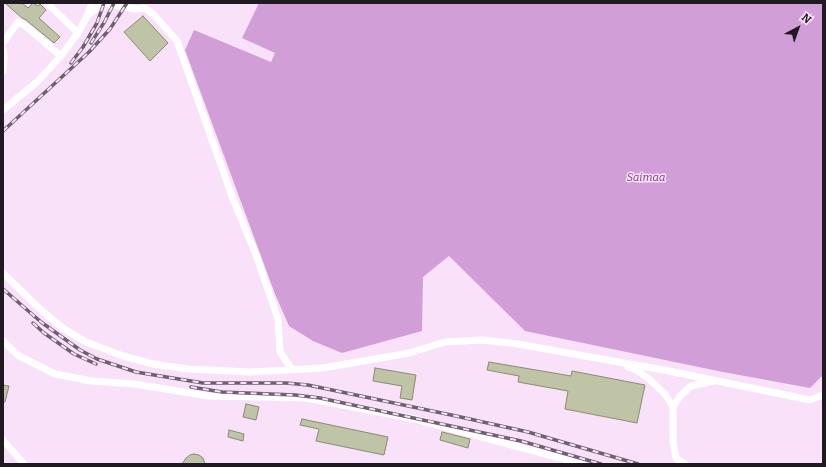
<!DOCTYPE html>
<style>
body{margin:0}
#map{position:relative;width:826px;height:467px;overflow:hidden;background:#f9e1fa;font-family:Bitter,serif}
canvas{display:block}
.frame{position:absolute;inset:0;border:4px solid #211921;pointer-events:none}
.north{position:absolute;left:778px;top:8px;width:40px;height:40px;-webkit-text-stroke:3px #f9e1fa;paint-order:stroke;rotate:41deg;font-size:11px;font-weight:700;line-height:16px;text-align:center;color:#211921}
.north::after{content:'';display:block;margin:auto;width:14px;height:18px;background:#211921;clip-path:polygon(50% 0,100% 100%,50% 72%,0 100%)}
</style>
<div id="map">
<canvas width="826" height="467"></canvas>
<div class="frame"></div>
<div class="north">N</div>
</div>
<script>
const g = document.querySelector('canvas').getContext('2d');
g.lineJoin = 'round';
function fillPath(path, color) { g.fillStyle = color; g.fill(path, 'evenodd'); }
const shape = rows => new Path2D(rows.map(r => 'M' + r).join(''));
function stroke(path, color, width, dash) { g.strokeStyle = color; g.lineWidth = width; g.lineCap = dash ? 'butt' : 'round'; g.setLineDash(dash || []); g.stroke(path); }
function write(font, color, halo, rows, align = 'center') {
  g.font = font + ' Bitter,serif'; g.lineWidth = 3; g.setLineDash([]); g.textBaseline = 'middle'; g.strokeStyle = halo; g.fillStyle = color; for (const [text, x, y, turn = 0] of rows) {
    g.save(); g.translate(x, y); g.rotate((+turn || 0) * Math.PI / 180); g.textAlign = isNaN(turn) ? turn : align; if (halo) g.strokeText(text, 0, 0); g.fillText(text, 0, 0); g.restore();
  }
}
fillPath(shape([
 [259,3,823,3,823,375,810,388,723,372,525,331,449,256,423,277,422,331,342,353,313,341,289,326,275,294,185,50,194,30,271,62,275,53,242,38]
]), '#d29ed7');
const building = shape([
 [5,3,22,3,28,8,33,3,38,6,40,4,46,10,39,18,60,37,54,43,26,20,22,18,5,3],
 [143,16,168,43,150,61,124,32,143,16],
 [489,362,571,376,572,371,645,385,637,423,565,409,568,391,518,382,519,376,487,370,489,362],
 [375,368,416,375,412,400,400,398,402,386,373,381,375,368],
 [3,385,9,386,5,402,3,402,3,385],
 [246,404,259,407,256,420,243,417,246,404],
 [302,419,388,437,384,455,316,441,319,429,300,425,302,419],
 [229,430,244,434,243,441,228,437,229,430],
 [442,432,470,439,468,448,440,440,442,432],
 [194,454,199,455,203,458,205,464,182,464,186,458,190,455,194,454]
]);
fillPath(building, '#bfc4a6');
stroke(building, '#878c70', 1);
stroke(shape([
 [47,3,78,33],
 [87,16,104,3,136,9,145,8,155,16,177,41,233,199,256,255,278,319,280,352,292,369],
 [3,43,18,22,23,24,61,56],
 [3,50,4,56,3,71],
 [3,110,37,82,61,56,78,33,87,16,92,3],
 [3,273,41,310,64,329,86,342,123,356,153,364,188,369,250,372,323,368,409,353,445,342,482,340,518,344,669,371,810,400,823,395],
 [3,341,19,356,55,374,91,381,134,384,209,396,306,398,415,419,582,464],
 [628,367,637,370,649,379,665,394,673,407],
 [3,440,24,464],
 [685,464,676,458,673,442,673,407,680,396,691,386,714,381]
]), '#fff', 7);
const rail = shape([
 [91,43,105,21,114,3],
 [71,63,83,47,97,23,104,3],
 [3,131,89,52,110,29,127,3],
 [3,289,41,322,80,350,97,359,136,372,203,383,286,383,308,385,456,416,528,432,638,464],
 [33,323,44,333,74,354,96,364],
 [191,387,222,392,295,395,320,398,521,441,601,464]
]);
stroke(rail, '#6e616f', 3.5);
stroke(rail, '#f9e1fa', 2, [6]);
write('italic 11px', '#78397f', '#f9e1fa', [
 ["Saimaa",646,178]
]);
</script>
